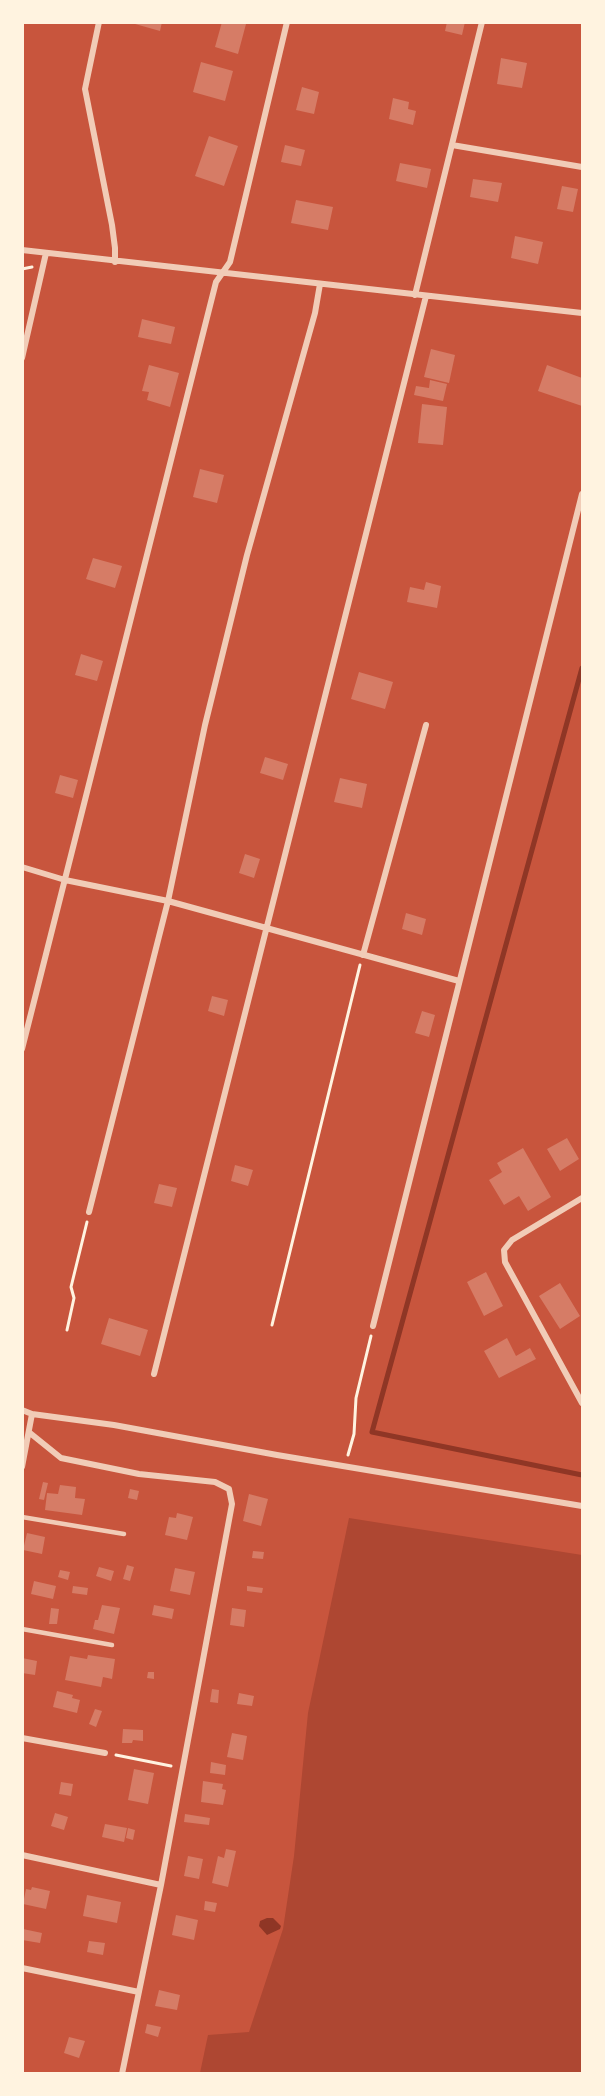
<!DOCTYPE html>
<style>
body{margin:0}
#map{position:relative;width:605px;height:2096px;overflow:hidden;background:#c8553d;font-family:Helvetica,sans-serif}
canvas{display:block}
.frame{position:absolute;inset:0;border:24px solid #fff3e0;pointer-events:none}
</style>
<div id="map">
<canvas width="605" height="2096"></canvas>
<div class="frame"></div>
</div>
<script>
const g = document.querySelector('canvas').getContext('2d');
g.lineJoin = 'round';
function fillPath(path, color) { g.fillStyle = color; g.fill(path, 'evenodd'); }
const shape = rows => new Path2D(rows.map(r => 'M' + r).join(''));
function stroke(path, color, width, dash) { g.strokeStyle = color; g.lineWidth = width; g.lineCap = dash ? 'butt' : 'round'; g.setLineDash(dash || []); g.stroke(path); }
fillPath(shape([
 [349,1518,582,1555,582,2073,200,2073,208,2035,249,2032,283,1929,294,1856,308,1713]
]), '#ae4732');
fillPath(shape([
 [267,1918,273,1918,281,1926,280,1929,267,1935,259,1926,260,1921]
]), '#8f3625');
stroke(shape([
 [582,668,372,1432,582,1475]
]), '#8f3625', 5);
fillPath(shape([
 [128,22,162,22,160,31],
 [222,22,246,24,238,54,215,47],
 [447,22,465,22,462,35,445,31],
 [501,58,527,63,522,88,497,84],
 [201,62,233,71,225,101,193,92],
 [302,87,319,92,314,114,296,110],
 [393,98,409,102,408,109,416,111,413,125,389,119],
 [209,136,238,146,224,186,195,176],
 [285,145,305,150,301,166,281,162],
 [400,163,431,169,427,188,396,181],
 [473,179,502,183,498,202,470,197],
 [562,186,578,189,573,212,557,209],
 [296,200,333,207,328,230,291,223],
 [515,236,543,242,538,264,511,258],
 [142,319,175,327,171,344,138,337],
 [431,349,455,355,449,383,424,377],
 [149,365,179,373,170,407,147,400,149,392,142,391],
 [547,365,582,378,582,406,538,391],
 [430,380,447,384,443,401,414,395,416,386,429,388],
 [422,404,447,407,443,445,418,443],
 [200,469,224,475,217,503,193,497],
 [93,558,122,566,115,588,86,579],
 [426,582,441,586,437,608,407,602,410,587,424,590],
 [81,654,103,661,97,681,75,675],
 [359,672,393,682,385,709,351,699],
 [265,757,288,764,283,780,260,773],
 [60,775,78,780,73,798,55,793],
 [340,778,367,784,362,808,334,802],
 [245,854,260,859,254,878,239,873],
 [406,913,426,919,422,935,402,929],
 [212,996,228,1000,224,1016,208,1011],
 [422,1011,435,1015,429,1037,415,1033],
 [567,1138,579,1159,560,1171,547,1149],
 [523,1148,551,1197,528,1211,519,1196,504,1205,489,1180,502,1172,497,1163],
 [235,1165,253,1170,248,1186,231,1181],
 [159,1184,177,1188,172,1207,154,1203],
 [486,1272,503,1306,484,1316,467,1282],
 [560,1283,580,1316,560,1329,539,1296],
 [109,1318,148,1330,140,1356,101,1344],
 [507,1338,516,1356,530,1348,536,1359,499,1378,484,1351],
 [43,1482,48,1483,44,1500,39,1499],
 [60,1485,76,1487,75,1498,85,1499,82,1515,45,1510,47,1493,58,1494],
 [130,1489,139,1491,137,1500,128,1498],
 [249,1494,268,1499,261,1526,243,1521],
 [177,1513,193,1517,187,1540,165,1535,169,1517,176,1518],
 [27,1533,45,1537,42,1554,23,1550],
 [253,1551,264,1552,263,1559,252,1558],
 [127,1565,134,1567,130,1581,123,1579],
 [99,1567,114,1571,111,1581,96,1576],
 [175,1568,195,1572,190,1595,170,1591],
 [60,1570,70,1572,68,1580,58,1577],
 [34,1581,56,1586,53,1599,31,1594],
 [73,1586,88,1588,87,1595,72,1593],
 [247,1586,263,1588,262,1593,247,1591],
 [102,1605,120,1608,114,1634,93,1629,95,1620,98,1620],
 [154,1605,174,1609,172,1619,152,1615],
 [51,1608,59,1609,57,1624,49,1624],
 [232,1608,246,1610,244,1627,230,1625],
 [88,1655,115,1659,112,1679,103,1677,101,1687,65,1680,70,1656,87,1659],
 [22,1658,37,1661,35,1675,22,1673],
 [148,1672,154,1672,154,1679,147,1678],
 [212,1689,219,1690,218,1703,210,1702],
 [57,1691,73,1695,72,1698,80,1700,77,1713,53,1707],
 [239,1693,254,1696,252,1706,237,1704],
 [95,1709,102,1711,96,1727,89,1724],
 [123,1729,143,1730,143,1741,133,1740,132,1743,122,1743],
 [232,1733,247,1736,243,1760,227,1757],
 [211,1762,226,1765,225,1775,210,1773],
 [134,1769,154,1773,148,1804,128,1800],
 [203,1781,223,1784,222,1789,226,1790,223,1805,201,1802],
 [61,1782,73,1784,71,1796,59,1794],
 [55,1813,68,1817,64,1830,51,1826],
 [185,1814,210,1818,209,1825,184,1822],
 [105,1824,127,1828,124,1842,102,1837],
 [128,1828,135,1830,133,1840,126,1838],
 [226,1849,236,1851,228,1887,212,1883,218,1856,224,1858],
 [188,1856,203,1859,199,1879,184,1876],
 [32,1887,50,1891,46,1909,23,1904,26,1889,31,1890],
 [87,1895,121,1902,117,1923,83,1916],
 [205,1901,217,1903,215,1912,204,1910],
 [176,1915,198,1920,194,1940,172,1935],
 [23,1929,42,1933,40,1943,22,1940],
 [89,1941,105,1943,103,1955,87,1952],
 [159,1990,180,1995,177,2010,155,2006],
 [147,2024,161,2027,158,2037,145,2033],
 [69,2037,85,2041,79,2058,64,2053]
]), '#d67c66');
stroke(shape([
 [22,269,32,267],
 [272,1325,360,965],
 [67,1330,74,1298,71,1287,87,1222],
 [348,1455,354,1434,356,1398,371,1336],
 [116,1755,171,1766]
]), '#fff3e0', 3);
stroke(shape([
 [22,1517,124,1534],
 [22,1629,112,1645]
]), '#f1ccb7', 4.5);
stroke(shape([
 [99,22,85,89,112,225,115,248,115,262],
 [452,145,582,167],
 [22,250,582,313],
 [415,295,482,22],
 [22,358,46,253],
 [22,867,65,880,168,901,459,981],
 [363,955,426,725],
 [22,1049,216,282,230,262,287,22],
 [582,1198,512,1240,504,1250,505,1262,582,1403],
 [89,1212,168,901,205,725,247,555,315,313,320,284],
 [373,1326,582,494],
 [154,1374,426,296],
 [22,1410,32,1414,114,1425,277,1455,582,1506],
 [30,1433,61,1458,139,1474,215,1482,229,1489,232,1504,161,1885,122,2074],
 [22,1467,32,1414],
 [22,1738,105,1753],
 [22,1855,161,1885],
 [22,1968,139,1992]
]), '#f1ccb7', 6);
</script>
